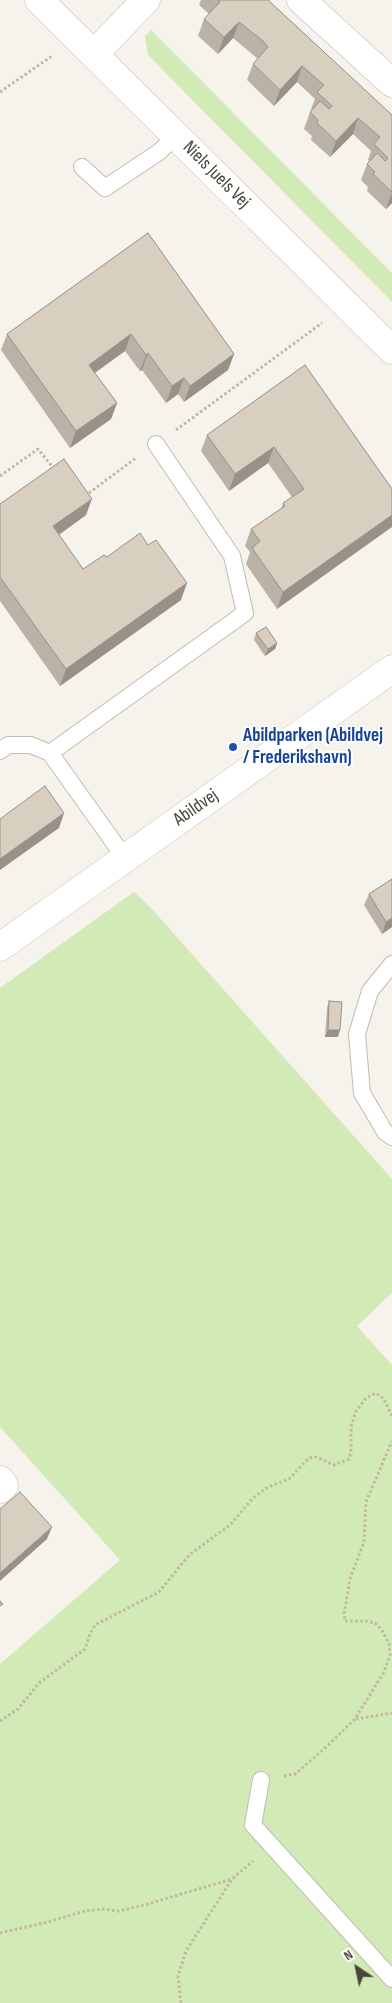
<!DOCTYPE html>
<style>
body{margin:0}
#map{position:relative;width:392px;height:2003px;overflow:hidden;background:#f6f3ec;font-family:"Sofia Sans Condensed",sans-serif}
canvas{display:block}
.north{position:absolute;left:332px;top:1943px;width:50px;height:50px;-webkit-text-stroke:4px #fff;paint-order:stroke;rotate:326deg;font-size:14px;font-weight:700;line-height:20px;text-align:center;color:#4b4439}
.north::after{content:'';display:block;margin:auto;width:18px;height:22px;background:#4b4439;clip-path:polygon(50% 0,100% 100%,50% 72%,0 100%)}
</style>
<div id="map">
<canvas width="392" height="2003"></canvas>
<div class="north">N</div>
</div>
<script>
const g = document.querySelector('canvas').getContext('2d');
g.lineJoin = 'round';
function fillPath(path, color) { g.fillStyle = color; g.fill(path, 'evenodd'); }
const shape = rows => new Path2D(rows.map(r => 'M' + r).join(''));
function stroke(path, color, width, dash) { g.strokeStyle = color; g.lineWidth = width; g.lineCap = dash ? 'butt' : 'round'; g.setLineDash(dash || []); g.stroke(path); }
function write(font, color, halo, rows, align = 'center') {
  g.font = font + ' "Sofia Sans Condensed",sans-serif'; g.lineWidth = 4; g.setLineDash([]); g.textBaseline = 'middle'; g.strokeStyle = halo; g.fillStyle = color; for (const [text, x, y, turn = 0] of rows) {
    g.save(); g.translate(x, y); g.rotate((+turn || 0) * Math.PI / 180); g.textAlign = isNaN(turn) ? turn : align; if (halo) g.strokeText(text, 0, 0); g.fillText(text, 0, 0); g.restore();
  }
}
fillPath(shape([
 [151,30,392,273,392,302,148,55,145,36],
 [134,892,151,908,392,1179,392,1293,357,1326,392,1365,392,2003,0,2003,0,1664,120,1560,0,1427,0,988]
]), '#d2eab5');
const service = shape([
 [82,167,105,188,159,152,176,136],
 [0,751,8,745,31,745,50,753,125,858],
 [50,753,245,613,232,556,156,444],
 [392,964,370,991,357,1034,362,1093,385,1132,392,1137],
 [261,1780,253,1825,392,1979]
]);
const minor = shape([
 [301,0,392,83],
 [94,54,146,0],
 [0,1480,4,1485,0,1489]
]);
const tertiary = shape([
 [39,0,392,350],
 [0,947,392,669]
]);
stroke(service, '#c2bbae', 18);
stroke(minor, '#c2bbae', 29);
stroke(tertiary, '#c2bbae', 29);
stroke(shape([
 [0,92,52,56],
 [176,430,322,323],
 [0,476,38,449,55,470],
 [85,496,136,458],
 [356,1719,392,1713],
 [0,1721,18,1709,39,1683,85,1649,90,1634,95,1625,159,1592,189,1555,230,1525,252,1499,266,1488,289,1479,309,1458,316,1457,334,1465,349,1459,351,1452,351,1427,356,1411,366,1398,376,1393,384,1399,392,1416],
 [284,1776,295,1774,324,1749,355,1719,384,1672,390,1655,389,1644,382,1630,375,1623,365,1621,345,1621,344,1614,350,1579,364,1542,366,1502,392,1441],
 [0,1933,48,1922,85,1911,102,1909,119,1911,141,1906,232,1879],
 [181,2003,178,1976,186,1951,232,1879,253,1861]
]), '#c4b79f', 3, [2.5, 2.5]);
stroke(service, '#fff', 16);
stroke(minor, '#fff', 28);
stroke(tertiary, '#fff', 28);
fillPath(shape([
 [201,0,268,0,392,115,392,203,386,209,367,191,368,187,361,180,367,164,369,161,368,160,371,151,353,134,330,157,311,140,312,136,304,129,310,112,312,110,311,109,315,99,297,82,274,106,247,80,253,64,258,59,233,38,218,54,198,36,204,19,209,14,199,5],
 [148,233,234,354,228,370,184,402,178,394,166,403,142,370,140,371,125,351,95,373,117,403,111,419,70,448,1,350,7,334],
 [305,365,392,489,277,609,246,564,250,552,245,546,251,529,281,509,283,503,292,497,268,463,229,491,201,451,207,435],
 [0,504,86,515,59,535,83,569,107,557,181,600,60,686,0,601],
 [256,633,277,643,275,649,265,656,254,640],
 [392,879,392,927,382,934,364,905,369,894],
 [329,1001,338,1037,325,1037,327,1008]
]), '#bab2a6');
fillPath(shape([
 [239,22,233,38,218,54,224,37],
 [302,66,297,82,274,106,280,90],
 [358,118,353,134,330,157,336,141],
 [392,193,392,203,386,209],
 [131,334,125,351,83,381,89,365],
 [148,353,142,370,140,371,146,355],
 [234,354,228,370,184,402,190,386],
 [184,378,178,394,166,403,172,386],
 [117,403,111,419,70,448,76,431],
 [274,447,268,463,229,491,235,474],
 [92,499,86,515,47,543,53,526],
 [392,515,392,527,277,609,283,592],
 [187,583,181,600,60,686,66,669],
 [277,643,275,649,265,656,268,649],
 [64,813,59,828,0,870,0,859],
 [392,918,392,927,382,934,386,922],
 [328,1030,340,1030,338,1037,325,1037],
 [52,1527,47,1539,0,1581,0,1573]
]), '#979187');
const building = shape([
 [218,0,268,0,392,115,392,192,373,174,375,172,367,164,377,153,385,161,388,158,374,144,380,137,358,118,336,141,317,123,318,120,310,112,320,101,329,109,332,106,317,92,324,85,302,66,280,90,253,64,268,47,263,41,239,22,224,37,204,19,220,2,218,0],
 [148,233,234,354,190,386,184,378,172,386,148,353,146,355,131,334,89,365,117,403,76,431,7,334,148,233],
 [305,365,392,489,392,515,283,592,252,548,260,541,251,529,285,506,283,503,304,489,274,447,235,474,207,435,305,365],
 [64,459,92,499,53,526,83,569,104,555,107,557,140,533,148,545,156,540,187,583,66,669,0,577,0,504,64,459],
 [266,627,277,643,268,649,256,633,266,627],
 [45,786,64,813,0,859,0,819,45,786],
 [392,879,392,918,386,922,369,894,392,879],
 [329,1001,342,1002,340,1030,328,1030,329,1001],
 [20,1492,52,1527,0,1573,0,1509,20,1492],
 [0,1601,3,1604,0,1606,0,1601]
]);
fillPath(building, '#d8cfc1');
stroke(building, '#979187', 1);
for (const [x, y, r, color] of [
 [233,747,5,"#1a4fb4"]
]) { const dot = new Path2D(); dot.arc(x, y, r, 0, 2 * Math.PI); g.fillStyle = color; g.fill(dot); stroke(dot, '#fff', 2); }
write('19px', '#4b4439', '#fff', [
 ["Niels Juels Vej",216,175,45],
 ["Abildvej",196,808,-35]
]);
write('bold 19px', '#164399', '#fff', [
 ["Abildparken (Abildvej",243,736],
 ["/ Frederikshavn)",243,758]
], 'left');
</script>
